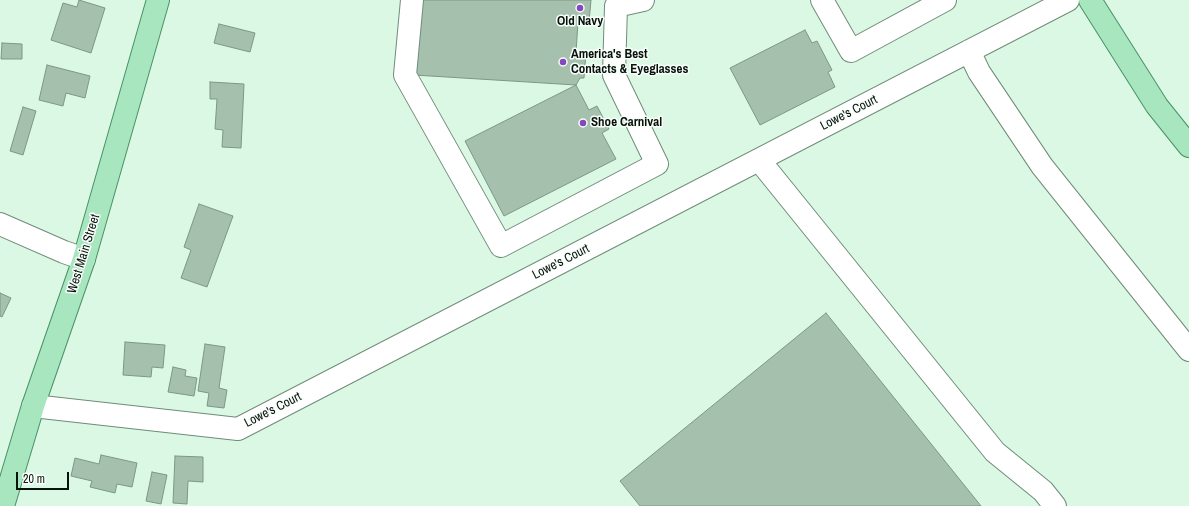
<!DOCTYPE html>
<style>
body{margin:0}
#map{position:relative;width:1189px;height:506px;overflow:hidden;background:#daf8e3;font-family:"Archivo Narrow",sans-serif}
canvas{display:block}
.scale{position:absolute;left:16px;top:472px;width:53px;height:18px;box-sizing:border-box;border:2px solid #08120b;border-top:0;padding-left:5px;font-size:12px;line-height:14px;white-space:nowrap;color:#08120b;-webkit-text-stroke:3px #f8fefa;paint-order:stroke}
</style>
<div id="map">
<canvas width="1189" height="506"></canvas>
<div class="scale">20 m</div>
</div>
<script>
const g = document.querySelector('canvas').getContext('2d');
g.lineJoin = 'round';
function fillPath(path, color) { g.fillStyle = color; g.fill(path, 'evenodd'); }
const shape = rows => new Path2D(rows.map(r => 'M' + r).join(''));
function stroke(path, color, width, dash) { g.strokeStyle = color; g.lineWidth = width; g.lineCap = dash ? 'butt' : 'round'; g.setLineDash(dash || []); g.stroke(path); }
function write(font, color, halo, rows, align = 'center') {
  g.font = font + ' "Archivo Narrow",sans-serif'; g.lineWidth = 3; g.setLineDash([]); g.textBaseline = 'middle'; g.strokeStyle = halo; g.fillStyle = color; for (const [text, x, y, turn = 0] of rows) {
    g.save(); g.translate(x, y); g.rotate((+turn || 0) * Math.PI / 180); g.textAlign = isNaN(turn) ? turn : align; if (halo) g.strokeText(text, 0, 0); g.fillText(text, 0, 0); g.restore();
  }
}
const building = shape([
 [79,0,105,8,91,53,51,40,63,3,77,7,79,0],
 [420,0,591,0,589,22,578,22,576,53,586,53,584,78,580,78,576,85,414,75,420,0],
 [219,24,255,33,250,52,214,43,219,24],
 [805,30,812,43,817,41,832,70,828,72,835,87,760,125,730,68,805,30],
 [2,43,22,44,22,59,1,59,2,43],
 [47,65,90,76,85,98,66,93,63,106,39,100,47,65],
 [210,82,244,84,241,148,222,147,223,130,215,129,217,99,210,99,210,82],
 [576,85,589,110,597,106,609,129,602,133,616,159,504,216,465,141,576,85],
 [23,107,36,111,23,155,10,151,23,107],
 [199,204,233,216,207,287,181,278,191,250,184,247,199,204],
 [0,293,11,298,2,317,0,316,0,293],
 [826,313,981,506,640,506,620,481,826,313],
 [125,342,165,345,163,368,152,367,151,377,123,375,125,342],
 [205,344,225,347,219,388,227,390,224,408,207,406,209,393,198,391,205,344],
 [173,367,186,370,185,376,197,378,194,396,168,392,173,367],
 [101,455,137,463,132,487,117,484,115,493,90,487,92,481,71,476,75,458,99,464,101,455],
 [175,456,203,457,203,482,188,481,187,504,173,503,175,456],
 [152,472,167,475,161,504,146,501,152,472]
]);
fillPath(building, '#a5c1ad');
stroke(building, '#7c9884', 1);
const minor = shape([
 [412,0,405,75,501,246,657,164,614,75,616,6,643,0],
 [822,0,851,51,945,0],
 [969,51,979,72,1042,166,1189,350],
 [759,160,995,452,1043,491,1055,506],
 [0,224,64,252,84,259],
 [33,406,238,429,1068,0]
]);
const major = shape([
 [1090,0,1157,106,1189,146],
 [3,506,33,406,84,259,158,0]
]);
stroke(minor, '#708c79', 24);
stroke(major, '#4a9165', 24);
stroke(minor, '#fff', 22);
stroke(major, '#a8e6c0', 22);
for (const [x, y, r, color] of [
 [580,8,4,"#8447bc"],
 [563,62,4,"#8447bc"],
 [583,123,4,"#8447bc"]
]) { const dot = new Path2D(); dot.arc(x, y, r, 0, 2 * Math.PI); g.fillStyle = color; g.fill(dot); stroke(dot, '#f8fefa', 1.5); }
write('bold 13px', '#08120b', '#f8fefa', [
 ["Old Navy",580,22,"center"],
 ["America's Best",571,55],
 ["Contacts & Eyeglasses",571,70],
 ["Shoe Carnival",591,123]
], 'left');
write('13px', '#08120b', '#f8fefa', [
 ["Lowe's Court",849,113,-27],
 ["West Main Street",84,254,-73],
 ["Lowe's Court",561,262,-27],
 ["Lowe's Court",273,410,-27]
]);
</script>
